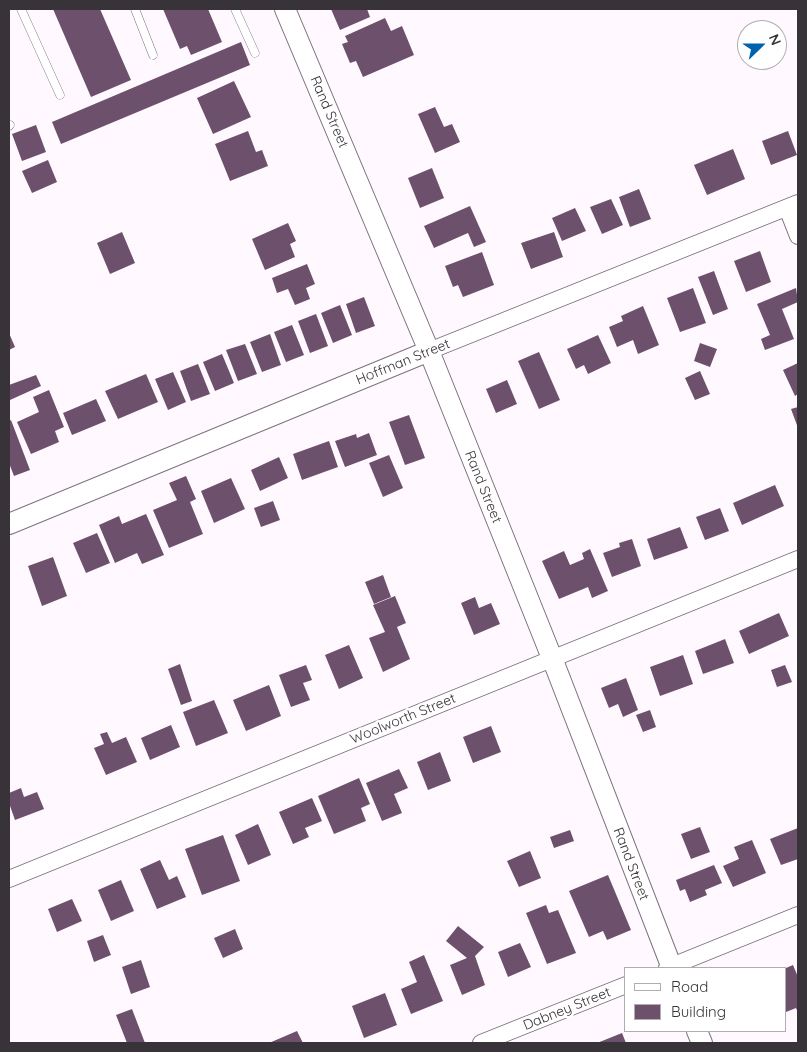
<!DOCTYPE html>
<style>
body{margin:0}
#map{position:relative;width:807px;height:1052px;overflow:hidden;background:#fff9ff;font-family:Quicksand,sans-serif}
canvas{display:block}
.frame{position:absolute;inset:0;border:10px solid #383338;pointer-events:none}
.legend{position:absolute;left:624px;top:967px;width:162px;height:65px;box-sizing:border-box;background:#fff;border:1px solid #afadaf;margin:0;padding:6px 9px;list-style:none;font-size:15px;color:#383338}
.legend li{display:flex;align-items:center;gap:10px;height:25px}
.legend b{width:25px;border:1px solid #afadaf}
.north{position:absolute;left:737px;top:20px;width:50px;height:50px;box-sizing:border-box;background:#fff;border:1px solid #afadaf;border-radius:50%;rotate:68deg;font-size:14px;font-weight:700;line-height:20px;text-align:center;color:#383338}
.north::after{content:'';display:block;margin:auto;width:18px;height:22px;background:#0061ae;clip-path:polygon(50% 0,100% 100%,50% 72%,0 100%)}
</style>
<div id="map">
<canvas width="807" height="1052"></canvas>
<div class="frame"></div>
<ul class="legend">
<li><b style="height:6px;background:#fff"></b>Road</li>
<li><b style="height:14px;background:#6d516c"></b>Building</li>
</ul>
<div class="north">N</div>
</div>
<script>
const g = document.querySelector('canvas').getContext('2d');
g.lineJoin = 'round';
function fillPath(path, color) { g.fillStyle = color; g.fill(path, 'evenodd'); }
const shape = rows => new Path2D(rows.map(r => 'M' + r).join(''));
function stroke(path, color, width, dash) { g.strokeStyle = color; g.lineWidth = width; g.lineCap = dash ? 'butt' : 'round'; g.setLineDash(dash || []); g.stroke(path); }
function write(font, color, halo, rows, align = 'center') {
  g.font = font + ' Quicksand,sans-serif'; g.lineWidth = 5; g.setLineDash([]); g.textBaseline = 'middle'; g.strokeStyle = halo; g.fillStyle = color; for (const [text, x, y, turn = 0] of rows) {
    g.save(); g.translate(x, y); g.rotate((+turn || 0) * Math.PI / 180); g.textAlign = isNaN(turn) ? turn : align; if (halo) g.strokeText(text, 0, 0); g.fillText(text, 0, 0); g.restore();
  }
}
fillPath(shape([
 [53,9,100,9,131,80,91,97],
 [163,9,208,9,222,42,191,55,187,46,180,49],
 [331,9,367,9,370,17,340,30],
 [385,18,391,31,402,26,414,55,363,77,356,61,350,63,342,44,348,42,345,36],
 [241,42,250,65,61,144,52,122],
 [234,81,251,117,213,134,197,98],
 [435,107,444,127,452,124,460,142,435,153,418,114],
 [36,125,46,152,22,161,12,134],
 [248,131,256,152,262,150,268,166,230,181,215,144],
 [788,131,797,155,771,165,762,141],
 [733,149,745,179,707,195,694,165],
 [48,160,57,182,32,193,22,171],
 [432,168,444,198,420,208,408,178],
 [639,189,651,219,630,227,619,197],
 [611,199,623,225,602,234,590,207],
 [470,206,486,242,474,247,468,233,434,248,424,226],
 [575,208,586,231,562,241,552,218],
 [288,223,296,241,290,244,295,257,265,270,252,239],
 [122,232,135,263,110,274,97,243],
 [554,232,563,257,531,269,521,243],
 [760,251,771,282,746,292,734,261],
 [482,252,494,285,463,297,458,285,453,287,445,266],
 [307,264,315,284,306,288,310,299,295,305,288,289,277,293,272,278],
 [714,271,728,309,713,315,698,277],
 [693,288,706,323,680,332,667,298],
 [796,288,798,302,782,309,794,339,765,350,761,339,770,335,757,304],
 [364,297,375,326,356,333,346,304],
 [340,305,352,335,333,343,321,313],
 [643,306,659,345,638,354,633,340,617,347,609,327,623,321,621,316],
 [316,314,328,346,310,353,298,321],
 [292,325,304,355,286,362,274,332],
 [9,333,15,347,9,350],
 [270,334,281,365,262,372,250,342],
 [598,335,611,363,588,374,584,365,576,369,567,349],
 [700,343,717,349,710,367,694,361],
 [245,344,257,374,238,381,226,350],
 [539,352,560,400,539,409,518,361],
 [222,354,234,383,215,391,203,362],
 [798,363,798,394,795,396,783,370],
 [198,364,210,394,191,401,180,371],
 [700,371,710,394,695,400,685,378],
 [173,372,186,402,168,410,155,379],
 [146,374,158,402,118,419,105,391],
 [36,375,41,386,10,400,9,385],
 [507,380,517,404,496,413,486,389],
 [49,390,64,427,55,431,59,442,31,454,17,422,39,412,33,397],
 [96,399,106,421,72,435,63,413],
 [798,407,798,428,791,409],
 [409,415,425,458,405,465,389,422],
 [11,420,30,470,14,476,9,463,9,421],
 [369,433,377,455,345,467,335,441,356,434,357,438],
 [329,441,338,467,302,480,293,454],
 [389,455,403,488,383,497,369,463],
 [279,457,288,478,260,491,251,470],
 [186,476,196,499,190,502,203,534,169,548,153,510,177,500,169,483],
 [231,478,245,509,214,523,201,491],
 [775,485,784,506,742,525,733,503],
 [273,501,280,520,261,527,254,508],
 [720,508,729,531,705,540,696,517],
 [146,514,164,555,142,564,137,553,115,563,99,525,119,516,122,524],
 [680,527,688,548,654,560,647,539],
 [97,533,110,563,86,573,73,543],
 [632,539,641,566,612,577,603,553,620,547,619,543],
 [590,549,608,591,592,598,588,587,559,599,542,561,564,551,570,565,584,559,582,553],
 [53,557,67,596,42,606,28,566],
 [383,575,391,597,374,604,365,582],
 [395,596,406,623,397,627,410,659,383,672,369,638,385,632,373,605],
 [475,597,479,608,491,603,500,624,474,635,461,603],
 [779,613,789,636,749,654,739,631],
 [725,639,734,663,703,674,695,651],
 [349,645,363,678,339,689,325,655],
 [683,655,693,684,660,696,650,667],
 [180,664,192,701,181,705,168,669],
 [306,665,312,680,303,683,310,700,291,707,279,675],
 [785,665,792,682,777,687,771,670],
 [626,678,638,710,623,717,618,704,609,708,601,688],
 [269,685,281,716,246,731,233,700],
 [214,700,228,733,196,746,183,712],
 [650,710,656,727,643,732,636,715],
 [171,725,180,747,150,760,141,738],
 [491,726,501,752,473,763,463,737],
 [107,732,112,743,126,737,137,762,106,775,94,748,104,744,100,734],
 [440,752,451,781,428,790,417,762],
 [399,769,408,788,394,794,402,813,382,821,366,783],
 [359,778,370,804,361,808,366,821,334,834,318,796],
 [21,788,24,797,37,792,44,809,15,820,9,803,9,793],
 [312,798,322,821,305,828,309,837,293,844,279,812],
 [258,824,271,855,248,865,235,835],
 [700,827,710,852,691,859,681,834],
 [798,828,798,859,781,865,770,839],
 [570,830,574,841,554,848,550,837],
 [223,835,240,881,202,895,185,849],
 [752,840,766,873,733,887,723,866,739,859,734,847],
 [530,851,541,878,519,887,507,861],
 [160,860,169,880,177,876,186,897,157,909,140,869],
 [714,865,722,883,705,890,707,895,690,902,685,889,680,891,676,880],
 [608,875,631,930,607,940,603,931,589,937,569,891],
 [121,880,134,911,111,921,98,890],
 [72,899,82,921,57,932,48,909],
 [546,905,549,913,558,910,576,953,547,964,526,913],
 [458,926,484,947,475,956,485,985,462,995,450,965,467,958,446,941],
 [235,929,243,949,223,958,214,938],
 [103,935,111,955,94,962,87,941],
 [520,943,531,967,508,977,498,952],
 [424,955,443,1001,411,1014,401,989,417,982,409,962],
 [141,960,150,987,131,994,122,967],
 [793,965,798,977,798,1013,796,1008,786,1012,786,968],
 [385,993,397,1025,364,1038,352,1006],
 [132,1009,145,1043,127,1043,116,1015],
 [297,1031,303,1043,269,1043],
 [622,1033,626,1043,597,1043]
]), '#6d516c');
const service = shape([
 [21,9,60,95],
 [135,9,153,55],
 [235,9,255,53],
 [9,126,10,125]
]);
const minor = shape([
 [787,208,798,236],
 [429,351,798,203],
 [9,879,798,559],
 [667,968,798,915],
 [481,1043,626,985]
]);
const tertiary = shape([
 [285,9,429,351,552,658,672,968],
 [9,524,429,351],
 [697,1031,702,1043]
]);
stroke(service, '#7e717d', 9);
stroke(minor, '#7e717d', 18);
stroke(tertiary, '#7e717d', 22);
stroke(service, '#fff', 8);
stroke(minor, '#fff', 16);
stroke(tertiary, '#fff', 20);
write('14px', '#383338', '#fff', [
 ["Rand Street",329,112,67],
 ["Hoffman Street",403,362,-22],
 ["Rand Street",483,487,68],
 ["Woolworth Street",403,719,-22],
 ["Rand Street",631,864,69],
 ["Dabney Street",567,1009,-22]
]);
</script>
